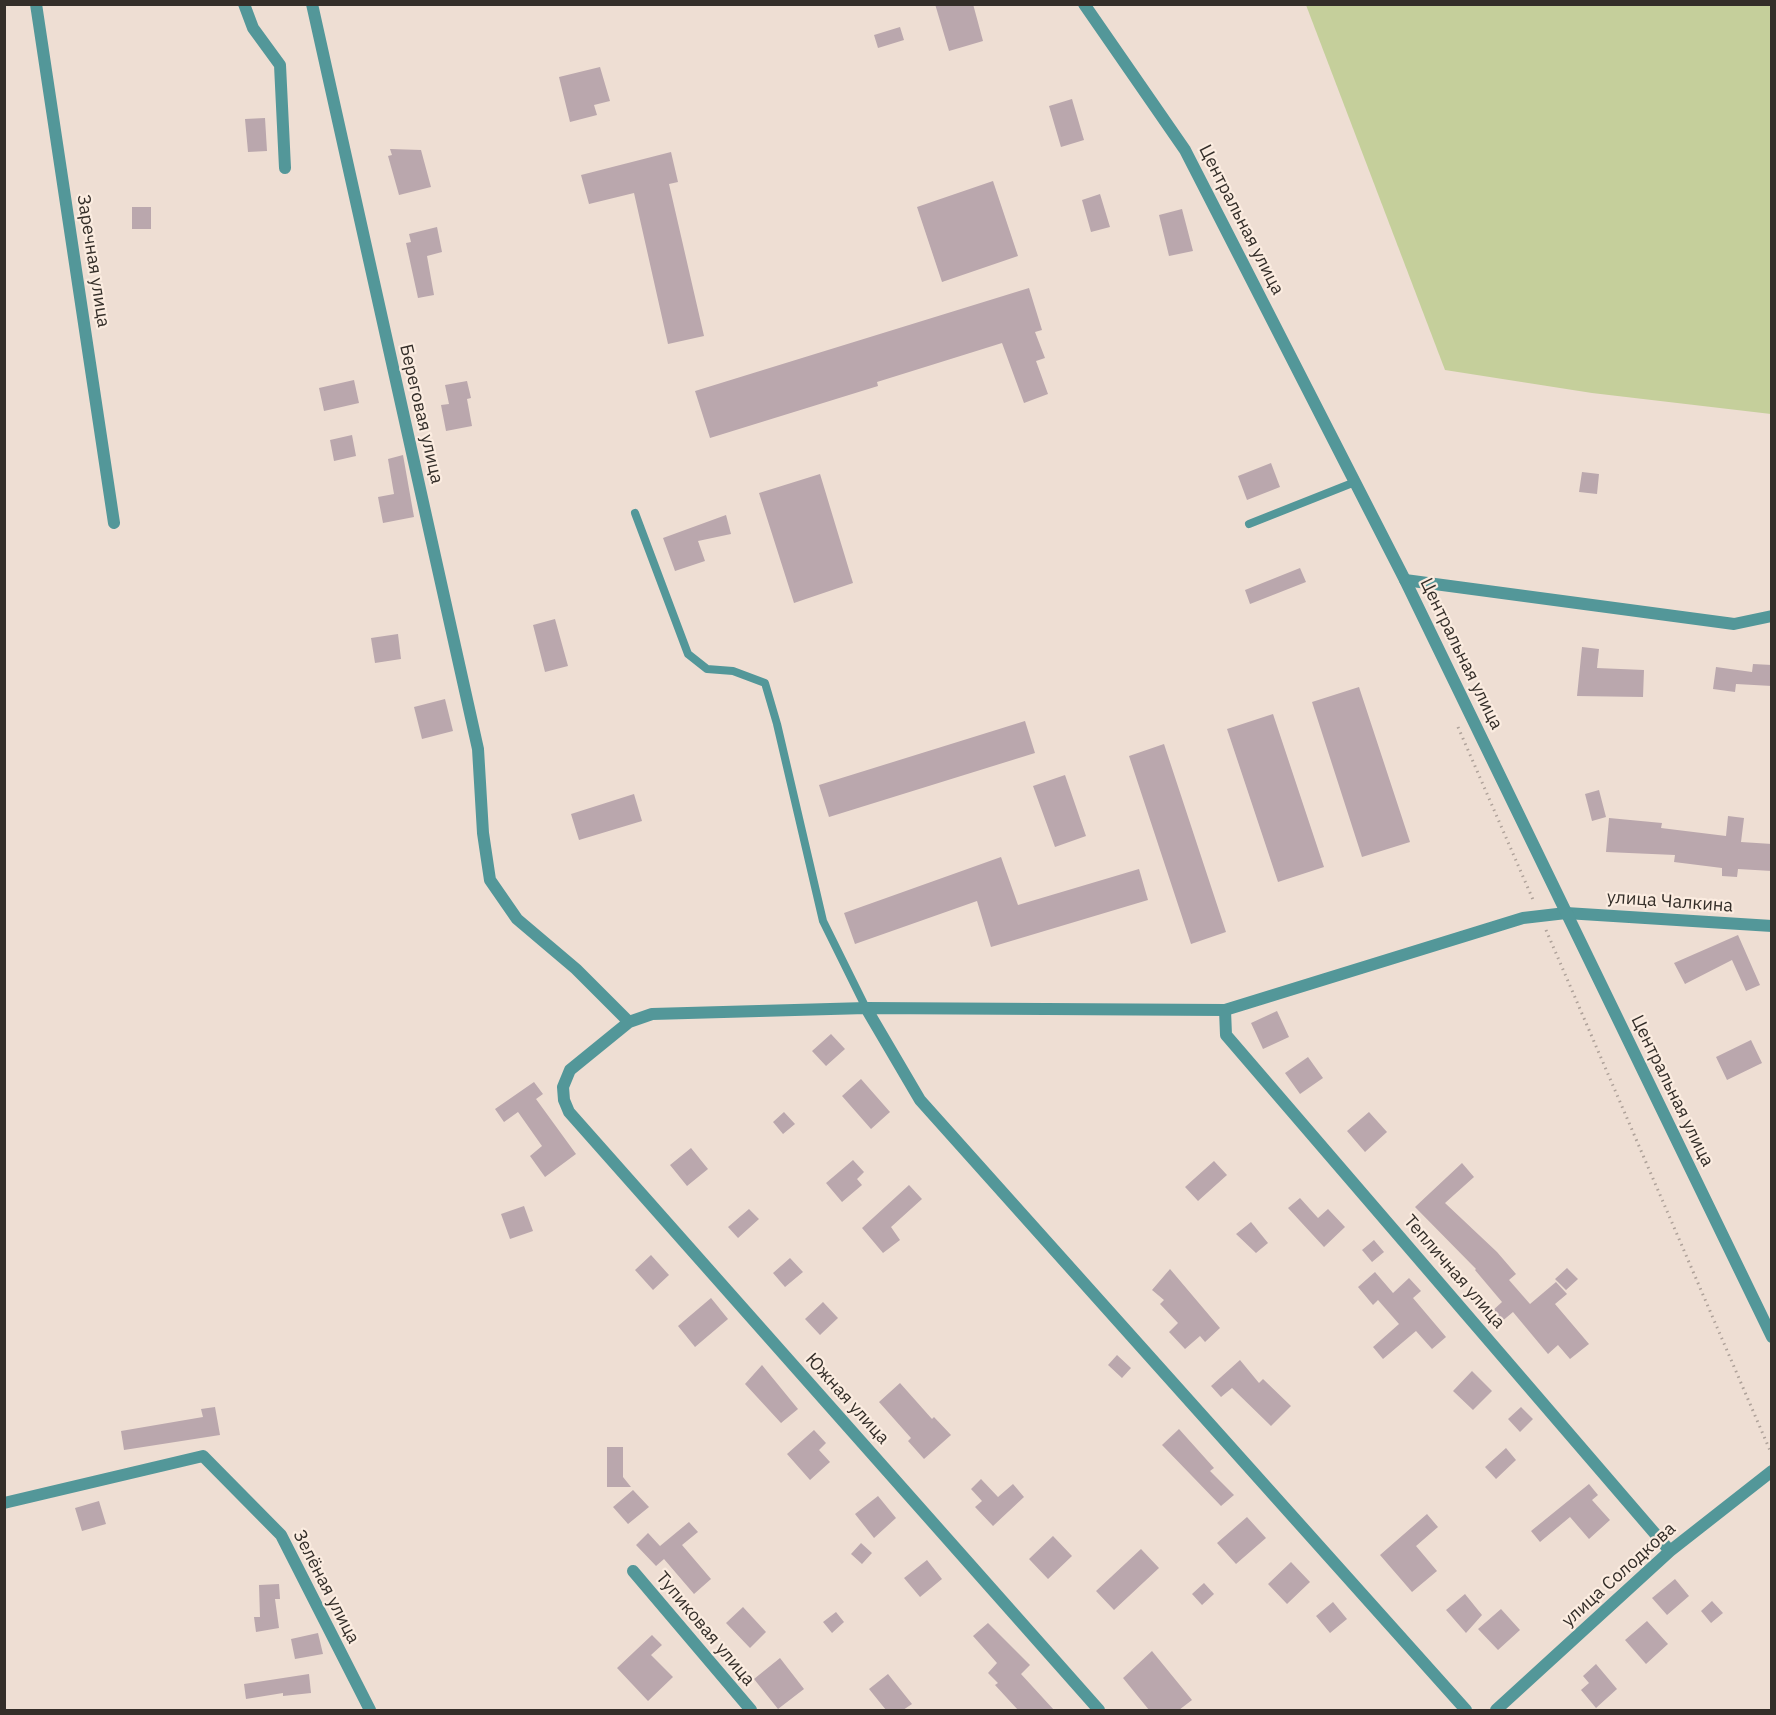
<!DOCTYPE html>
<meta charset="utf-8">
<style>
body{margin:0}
#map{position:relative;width:1776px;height:1715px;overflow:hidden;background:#eeded3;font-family:"IBM Plex Sans",sans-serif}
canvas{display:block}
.frame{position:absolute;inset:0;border:6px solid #342e29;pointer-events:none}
</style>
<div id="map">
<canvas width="1776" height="1715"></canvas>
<div class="frame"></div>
</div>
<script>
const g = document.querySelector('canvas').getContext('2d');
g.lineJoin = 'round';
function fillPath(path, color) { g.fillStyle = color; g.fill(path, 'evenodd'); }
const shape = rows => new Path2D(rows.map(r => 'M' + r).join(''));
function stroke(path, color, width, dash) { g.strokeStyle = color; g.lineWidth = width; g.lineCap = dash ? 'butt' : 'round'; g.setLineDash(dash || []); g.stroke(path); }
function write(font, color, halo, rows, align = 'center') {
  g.font = font + ' "IBM Plex Sans",sans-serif'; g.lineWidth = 4.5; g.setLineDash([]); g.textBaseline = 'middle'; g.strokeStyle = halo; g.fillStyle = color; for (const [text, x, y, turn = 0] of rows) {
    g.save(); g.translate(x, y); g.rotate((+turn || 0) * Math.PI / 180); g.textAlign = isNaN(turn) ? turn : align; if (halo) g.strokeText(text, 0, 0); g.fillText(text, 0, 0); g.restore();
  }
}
fillPath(shape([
 [1306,5,1771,5,1771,414,1592,393,1445,370]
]), '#c5cf9b');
fillPath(shape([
 [935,4,973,4,983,41,949,51],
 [900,27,904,40,878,48,874,35],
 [600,67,610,101,594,105,597,115,570,122,559,77],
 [1072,99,1084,140,1061,147,1049,106],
 [265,118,267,151,248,152,245,119],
 [390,149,421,150,431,187,399,195,388,156,392,155],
 [671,152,678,182,669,184,704,336,668,344,634,193,589,204,581,175],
 [993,181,1018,256,942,282,917,207],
 [1100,194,1110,227,1091,232,1082,200],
 [132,207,151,207,151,229,132,229],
 [1182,209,1193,251,1169,256,1159,215],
 [437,227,442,252,427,256,434,295,418,298,406,243,411,242,409,234],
 [1029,288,1042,330,1035,332,1045,358,1036,361,1048,394,1024,403,1002,343,877,382,878,386,710,438,695,391],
 [354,380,359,403,324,411,319,388],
 [467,381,471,398,467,399,472,426,446,431,441,405,449,404,445,385],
 [352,435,356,456,334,461,330,440],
 [403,455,414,517,383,523,378,497,394,494,388,459],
 [1271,463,1280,487,1247,500,1238,476],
 [1582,472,1599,474,1597,494,1579,492],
 [820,474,853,583,794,603,759,493],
 [726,515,731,534,698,541,705,561,675,571,663,538],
 [1300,568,1306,582,1250,604,1245,590],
 [555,619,568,666,545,672,533,625],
 [398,634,401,659,375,663,371,638],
 [1582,647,1599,649,1597,668,1644,670,1643,697,1577,696],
 [1753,664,1772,665,1772,686,1736,684,1735,692,1713,689,1716,667,1752,672],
 [1359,687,1410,842,1362,857,1312,702],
 [445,699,453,731,422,739,414,707],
 [1273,714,1324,867,1278,882,1227,729],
 [1025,721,1035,753,829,817,819,785],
 [1164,744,1226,932,1191,944,1129,756],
 [1065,775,1086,836,1055,847,1033,786],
 [1599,790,1606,817,1592,821,1585,794],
 [634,794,642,821,579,840,571,814],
 [1728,816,1744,818,1741,842,1772,844,1772,871,1738,869,1737,877,1722,876,1722,868,1674,862,1675,855,1606,852,1609,818,1662,823,1661,828,1726,836],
 [1001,857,1018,905,1139,869,1148,900,991,947,977,901,855,944,844,913],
 [1738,935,1760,985,1746,991,1732,960,1685,984,1674,963],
 [1277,1011,1289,1037,1263,1049,1251,1023],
 [831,1034,845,1049,826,1066,812,1051],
 [1751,1040,1762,1063,1727,1080,1716,1057],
 [1308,1057,1323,1078,1300,1094,1285,1073],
 [861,1079,890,1112,871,1129,842,1096],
 [534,1082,543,1094,536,1099,576,1154,545,1177,530,1156,542,1146,518,1112,504,1122,495,1109],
 [784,1112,795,1124,783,1134,773,1122],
 [1369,1112,1387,1132,1365,1152,1347,1131],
 [691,1148,708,1169,687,1186,670,1165],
 [853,1160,864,1172,857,1179,862,1185,842,1202,826,1183],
 [1214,1161,1227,1175,1198,1201,1185,1187],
 [1462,1163,1474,1177,1445,1203,1497,1252,1516,1274,1509,1280,1530,1304,1556,1282,1567,1294,1555,1304,1589,1344,1570,1359,1558,1345,1548,1354,1513,1312,1500,1323,1491,1312,1502,1302,1475,1270,1476,1269,1415,1207],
 [909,1185,922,1199,891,1227,900,1240,883,1253,862,1228],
 [1300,1198,1318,1218,1328,1209,1345,1227,1324,1247,1288,1208],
 [524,1206,533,1231,510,1239,501,1214],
 [749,1209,759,1219,738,1238,728,1227],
 [1251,1222,1268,1243,1256,1253,1236,1234],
 [1374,1240,1384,1252,1372,1262,1362,1250],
 [651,1255,669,1275,653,1290,635,1270],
 [790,1258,803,1272,785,1287,773,1273],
 [1567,1268,1578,1279,1566,1290,1555,1279],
 [1170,1269,1220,1328,1205,1342,1200,1336,1185,1349,1169,1332,1178,1323,1160,1304,1164,1300,1152,1290],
 [1375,1272,1393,1293,1409,1278,1421,1291,1413,1298,1446,1337,1432,1349,1416,1331,1383,1359,1373,1347,1399,1324,1378,1300,1373,1305,1358,1287],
 [711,1298,728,1319,695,1347,678,1326],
 [823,1302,838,1318,820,1335,805,1319],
 [1117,1355,1131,1368,1122,1378,1108,1365],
 [1240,1360,1259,1383,1263,1379,1291,1406,1271,1426,1232,1388,1221,1397,1211,1386],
 [762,1365,798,1409,781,1423,745,1384],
 [1472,1371,1492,1391,1473,1410,1453,1391],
 [900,1383,932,1419,934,1417,951,1435,924,1459,908,1441,911,1438,879,1402],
 [215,1407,220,1435,124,1450,121,1431,203,1417,201,1409],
 [1521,1407,1533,1419,1520,1432,1508,1419],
 [1179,1429,1214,1468,1210,1471,1234,1495,1221,1506,1162,1445],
 [814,1430,826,1443,819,1450,830,1462,810,1480,787,1454],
 [607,1447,623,1447,623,1477,631,1487,607,1487],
 [1506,1448,1516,1460,1496,1479,1485,1467],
 [981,1479,998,1497,1013,1484,1024,1497,993,1526,975,1507,982,1501,971,1489],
 [1589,1484,1598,1495,1592,1500,1610,1520,1589,1539,1570,1517,1540,1542,1531,1531],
 [633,1490,649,1507,628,1524,613,1507],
 [878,1496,896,1518,874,1538,855,1514],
 [99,1501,106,1524,82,1531,75,1508],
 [1427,1514,1438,1527,1416,1546,1437,1571,1412,1592,1380,1555],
 [1247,1517,1266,1538,1236,1564,1217,1543],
 [689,1522,698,1532,682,1545,711,1579,694,1594,664,1559,656,1566,636,1545,648,1533,660,1546],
 [1053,1536,1072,1556,1048,1579,1029,1559],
 [861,1543,872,1553,862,1564,851,1554],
 [1141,1549,1159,1568,1114,1610,1096,1591],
 [927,1560,942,1579,920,1597,904,1578],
 [1291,1562,1310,1582,1287,1604,1268,1584],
 [1675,1579,1689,1596,1667,1615,1652,1598],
 [1204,1583,1214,1594,1202,1605,1192,1594],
 [279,1584,280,1599,275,1599,279,1628,256,1632,254,1617,260,1617,259,1585],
 [1465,1594,1482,1615,1466,1633,1446,1610],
 [1712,1601,1723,1613,1711,1623,1701,1611],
 [1333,1602,1347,1619,1330,1633,1316,1616],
 [743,1607,766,1632,750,1648,726,1623],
 [1501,1609,1520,1630,1498,1650,1478,1629],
 [836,1612,844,1622,832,1633,823,1622],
 [1647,1621,1668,1644,1646,1664,1625,1640],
 [988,1623,1030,1665,1021,1674,1054,1710,1018,1710,995,1685,998,1683,988,1673,997,1663,973,1636],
 [318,1633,323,1654,295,1659,291,1639],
 [652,1635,662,1645,651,1655,673,1677,648,1701,617,1668],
 [1152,1651,1192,1700,1179,1710,1149,1710,1123,1678],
 [780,1658,804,1689,778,1709,754,1679],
 [1596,1664,1617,1689,1596,1708,1581,1690,1589,1683,1583,1676],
 [309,1674,311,1693,283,1696,283,1693,246,1699,244,1684],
 [888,1674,912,1704,903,1710,886,1710,869,1689]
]), '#baa7ad');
stroke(shape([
 [1458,727,1534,902],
 [1546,930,1772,1455]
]), '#aea199', 3, [1.5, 4.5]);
stroke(shape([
 [635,513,688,654,707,669,733,671,765,683,777,724,823,921,866,1008],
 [1249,524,1355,482]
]), '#539799', 8);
stroke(shape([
 [36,4,114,523],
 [244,4,253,28,280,65,285,168],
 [312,4,478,749,483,833,490,880,517,919,576,969,629,1022,570,1070,563,1087,564,1100,569,1112,1099,1710],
 [1405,580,1734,624,1772,616],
 [866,1008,920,1100,1466,1710],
 [1225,1010,1226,1035,1670,1551],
 [629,1022,652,1014,866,1008,1225,1010,1523,918,1566,913,1772,926],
 [4,1503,203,1456,281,1535,370,1710],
 [633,1571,751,1710],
 [1496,1710,1670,1551,1772,1471]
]), '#539799', 12);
stroke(shape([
 [1084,4,1185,150,1405,580,1772,1337]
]), '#539799', 12);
write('18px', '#342e29', '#fbece0', [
 ["Центральная улица",1241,220,63],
 ["Заречная улица",93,261,81],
 ["Береговая улица",421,414,77],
 ["Центральная улица",1461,654,64],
 ["улица Чалкина",1670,902,4],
 ["Центральная улица",1672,1091,64],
 ["Тепличная улица",1454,1272,49],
 ["Южная улица",847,1399,48],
 ["улица Солодкова",1619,1575,-42],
 ["Зелёная улица",326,1587,63],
 ["Тупиковая улица",705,1629,50]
]);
</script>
